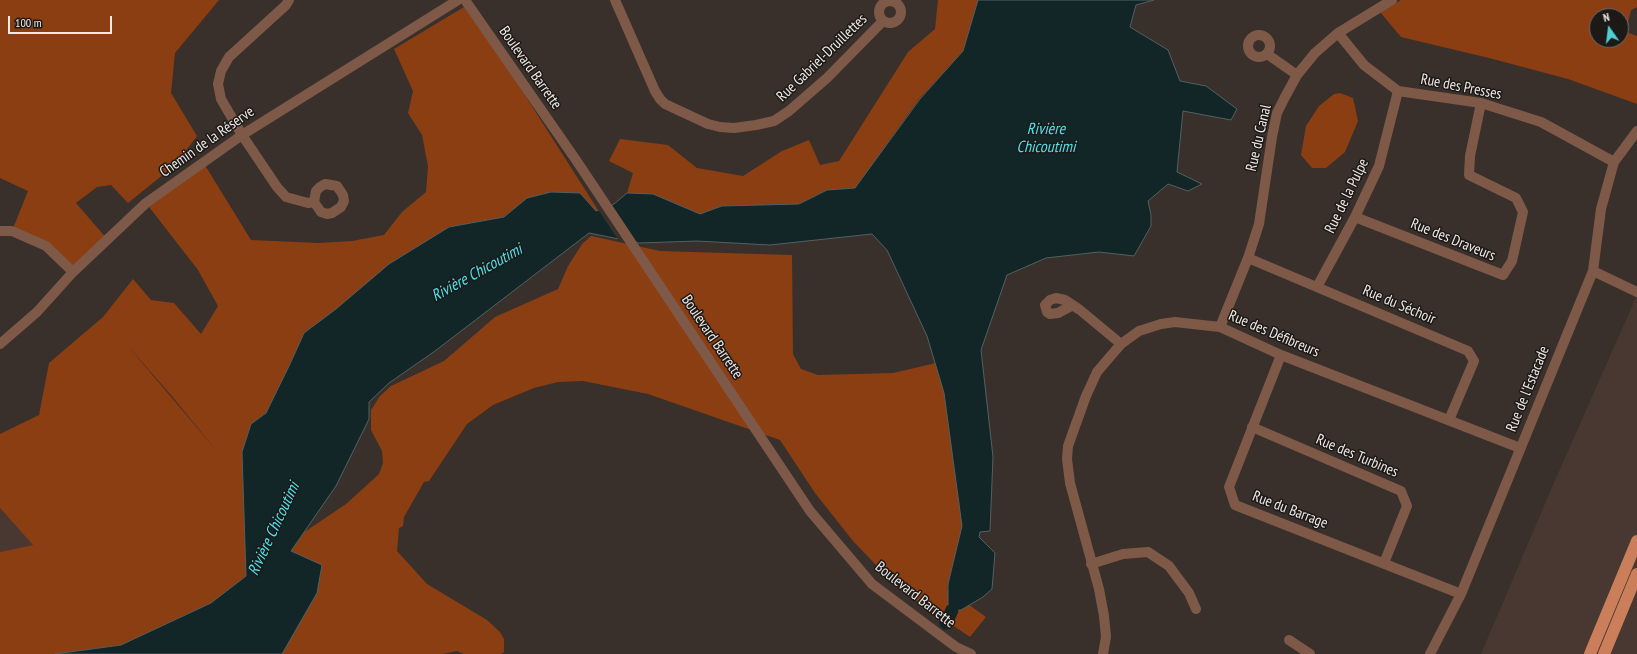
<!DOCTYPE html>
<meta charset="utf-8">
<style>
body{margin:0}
#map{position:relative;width:1637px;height:654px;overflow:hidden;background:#39302b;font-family:"PT Sans Narrow",sans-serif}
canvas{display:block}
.north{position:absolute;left:1589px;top:8px;width:40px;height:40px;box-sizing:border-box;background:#1d1917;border:1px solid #716c6a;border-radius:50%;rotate:346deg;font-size:11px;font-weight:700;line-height:16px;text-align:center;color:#efe9e6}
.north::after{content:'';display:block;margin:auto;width:14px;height:18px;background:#52ccd5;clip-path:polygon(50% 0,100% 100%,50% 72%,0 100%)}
.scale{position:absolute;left:8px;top:16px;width:104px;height:18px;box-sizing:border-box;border:2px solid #efe9e6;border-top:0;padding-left:5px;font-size:12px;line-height:14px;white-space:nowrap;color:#efe9e6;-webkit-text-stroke:3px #1d1917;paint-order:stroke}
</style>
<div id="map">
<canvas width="1637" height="654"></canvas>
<div class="north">N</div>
<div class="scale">100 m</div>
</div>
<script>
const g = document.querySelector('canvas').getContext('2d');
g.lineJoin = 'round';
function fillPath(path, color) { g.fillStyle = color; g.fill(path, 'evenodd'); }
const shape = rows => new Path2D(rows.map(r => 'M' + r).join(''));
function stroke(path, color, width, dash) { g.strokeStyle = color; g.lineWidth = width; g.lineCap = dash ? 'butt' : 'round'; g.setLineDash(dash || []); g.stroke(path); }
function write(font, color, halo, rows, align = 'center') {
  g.font = font + ' "PT Sans Narrow",sans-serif'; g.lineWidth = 3; g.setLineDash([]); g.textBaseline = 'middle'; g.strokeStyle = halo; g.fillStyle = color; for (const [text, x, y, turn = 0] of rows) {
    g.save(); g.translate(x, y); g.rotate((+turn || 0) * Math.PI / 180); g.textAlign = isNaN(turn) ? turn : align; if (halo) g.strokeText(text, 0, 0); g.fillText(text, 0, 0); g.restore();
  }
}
fillPath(shape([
 [1637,295,1637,654,1481,654,1553,485],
 [0,508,34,545,0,552]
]), '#483831');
fillPath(shape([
 [0,0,219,0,175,53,171,93,197,136,175,165,128,203,111,185,97,187,76,203,108,240,73,272,61,260,12,231,28,191,0,178],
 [938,0,978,0,963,51,919,99,855,188,827,190,799,204,722,206,700,214,653,194,627,193,633,173,609,161,620,139,668,145,697,168,743,176,782,151,809,140,820,165,839,161,908,52,935,29],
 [1401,0,1637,0,1637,7,1631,10,1626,32,1637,36,1637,104,1568,79,1489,58,1401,37,1380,12],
 [1597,16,1621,16,1621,40,1597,40],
 [464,7,514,78,598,210,595,211,580,193,527,198,504,217,449,227,304,333,290,364,266,413,251,424,242,452,246,576,211,603,121,645,55,654,0,654,0,552,33,545,0,508,0,434,39,415,49,363,103,317,133,279,151,300,174,303,201,334,218,306,198,270,146,203,203,162,251,240,318,243,352,241,384,235,402,212,426,192,428,166,422,135,408,113,413,91,394,49],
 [127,345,170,394,216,450],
 [1340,93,1353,98,1358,121,1345,152,1326,168,1312,168,1301,155,1306,126,1319,106,1334,94],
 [591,236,660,251,792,255,793,354,801,369,818,375,893,373,936,363,946,398,963,527,947,589,986,617,970,637,899,589,853,541,815,493,780,440,648,394,583,381,558,382,534,388,493,405,467,424,429,481,424,482,404,517,403,526,399,528,397,551,427,584,487,620,500,632,504,639,504,652,501,654,464,654,457,651,442,654,257,654,289,549,294,539,346,504,379,474,383,463,382,451,371,430,371,410,380,396,391,386,444,361,495,317,558,289,568,266,582,244]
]), '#8a3e12');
const water = shape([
 [978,0,1154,0,1136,5,1130,27,1168,50,1180,81,1206,86,1237,109,1231,120,1183,111,1177,172,1202,184,1188,191,1168,184,1148,201,1151,215,1151,226,1134,256,1099,252,1046,258,1007,275,981,350,993,457,990,531,980,532,979,537,995,553,992,589,983,597,961,610,952,610,948,604,948,584,962,526,944,393,927,336,887,250,872,234,770,245,697,241,639,243,589,233,435,351,389,383,369,402,369,419,336,486,291,551,322,565,317,593,282,654,55,654,121,645,211,603,246,576,242,452,251,424,266,413,290,364,304,333,336,309,389,264,449,227,504,217,527,198,551,192,580,193,596,211,614,204,627,193,653,194,700,214,722,206,799,204,827,190,855,188,920,99,963,51,978,0]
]);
fillPath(water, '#122627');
stroke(water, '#546060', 1);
fillPath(shape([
 [611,203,638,244,619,241,597,208]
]), '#39302b');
stroke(shape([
 [946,623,952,610]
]), '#122627', 13);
stroke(shape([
 [289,0,286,5,229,57,221,71,218,84,221,99,242,135,277,187,286,197,308,203,314,202,321,212,327,214,332,213,341,207,344,201,343,195,337,186,325,184,320,187,316,191,314,202],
 [465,0,576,160,810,511,872,584,956,647,971,654],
 [615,0,655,91,660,99,665,104,708,124,720,127,734,128,756,125,774,121,789,111,827,78,883,21],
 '879 12a11 11 0 1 1 22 0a11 11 0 1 1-22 0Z',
 [1338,33,1364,65,1398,91,1481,103,1541,122,1614,162],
 '1248 46a11 11 0 1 1 22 0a11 11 0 1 1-22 0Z',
 [1267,54,1297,75],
 [1355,217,1503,275,1512,261,1523,212,1516,198,1469,175,1470,156,1481,103],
 [0,231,12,231,46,246,73,272],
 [1248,258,1468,351,1474,361,1449,420],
 [1593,271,1637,292],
 [1317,287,1355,217,1379,166,1398,91],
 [1073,305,1058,313,1050,314,1047,312,1045,305,1050,300,1056,298,1065,300,1080,310,1121,344],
 [1220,327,1248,258,1259,224,1272,137,1277,113,1285,97,1297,75,1315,53,1338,33,1392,0],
 [0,344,37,312,73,272,146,203,242,135,458,0],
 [1281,355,1229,487,1235,505,1461,594],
 [1252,427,1401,491,1407,506,1384,563],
 [1091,564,1123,554,1148,552,1169,566,1189,593,1196,609],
 [1289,640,1310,654],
 [1103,654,1106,637,1104,616,1099,589,1070,483,1067,459,1068,446,1086,396,1097,372,1121,344,1139,331,1161,324,1175,322,1220,327,1281,355,1520,448],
 [1430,654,1461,594,1593,271,1601,209,1614,162,1637,131]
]), '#7f5948', 10);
stroke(shape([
 [1590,654,1637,541],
 [1604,654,1637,574]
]), '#ca7e59', 12);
write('15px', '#efe9e6', '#1d1917', [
 ["Rue Gabriel-Druillettes",822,58,-44],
 ["Boulevard Barrette",530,68,55],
 ["Rue des Presses",1461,87,11],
 ["Rue du Canal",1259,138,-77],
 ["Chemin de la Réserve",207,142,-35],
 ["Rue de la Pulpe",1347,196,-64],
 ["Rue des Draveurs",1453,240,22],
 ["Rue du Séchoir",1399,305,23],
 ["Rue des Défibreurs",1274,334,23],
 ["Boulevard Barrette",712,337,56],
 ["Rue de l'Estacade",1528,389,-68],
 ["Rue des Turbines",1357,456,23],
 ["Rue du Barrage",1290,510,21],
 ["Boulevard Barrette",915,595,38]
]);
write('italic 16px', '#4be4f0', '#1d1917', [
 ["Rivière",1046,129],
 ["Chicoutimi",1046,147],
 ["Rivière Chicoutimi",477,273,-29],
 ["Rivière Chicoutimi",274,529,-65]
]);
</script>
